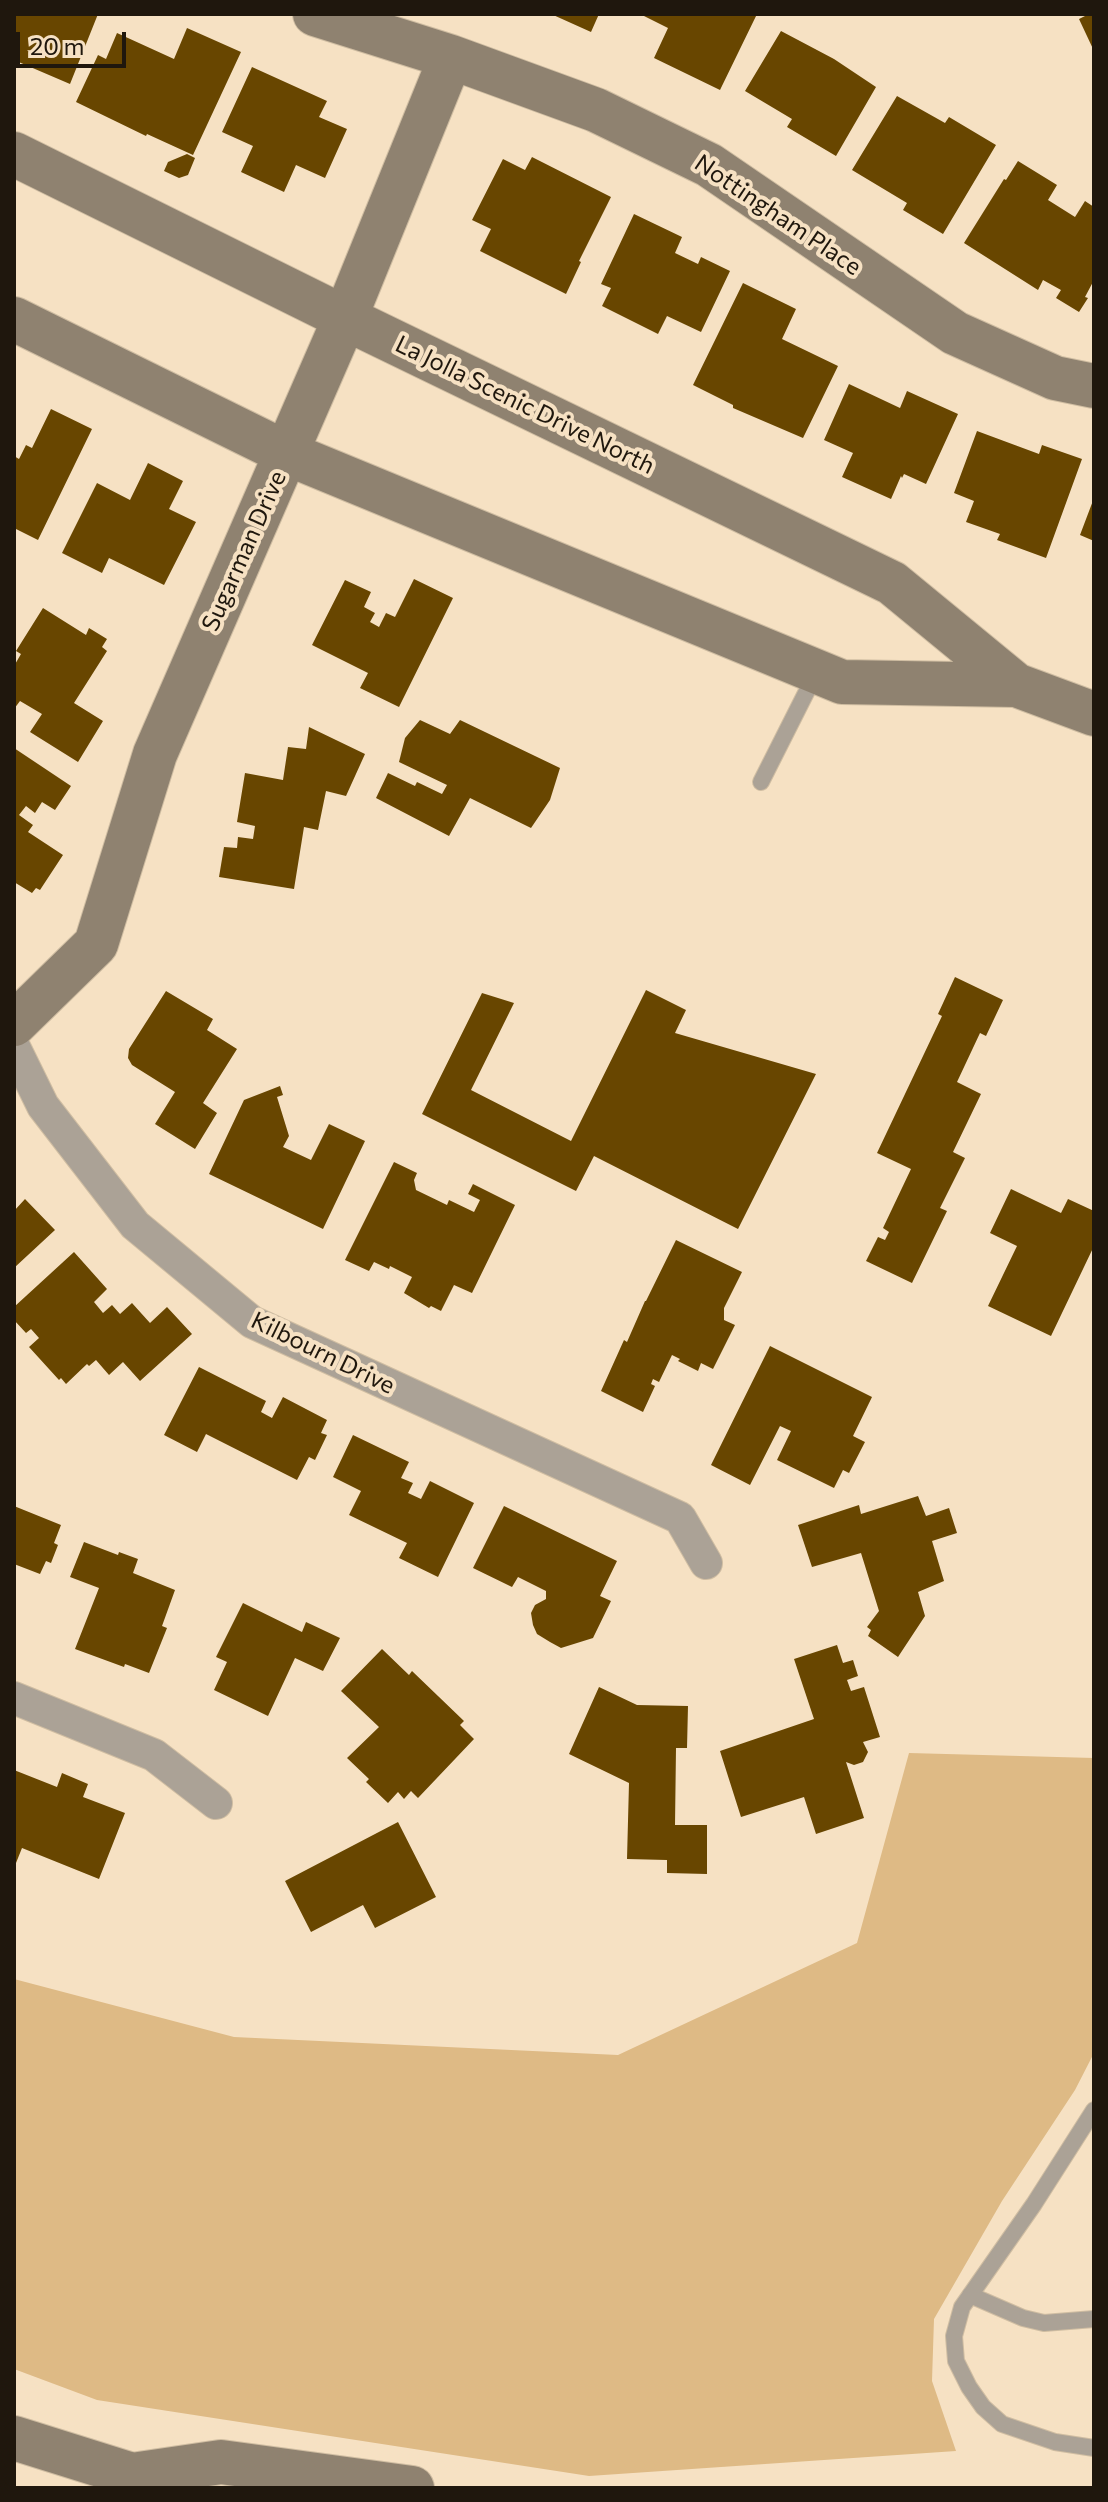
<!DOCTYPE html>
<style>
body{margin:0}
#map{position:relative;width:1108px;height:2502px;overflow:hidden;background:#f6e1c3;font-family:Commissioner,sans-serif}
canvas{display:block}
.frame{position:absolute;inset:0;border:16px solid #1f170d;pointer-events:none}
.scale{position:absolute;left:16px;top:32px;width:110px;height:36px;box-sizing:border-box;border:4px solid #1f170d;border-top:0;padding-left:10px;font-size:24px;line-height:28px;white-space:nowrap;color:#1f170d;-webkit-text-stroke:6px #f6e1c3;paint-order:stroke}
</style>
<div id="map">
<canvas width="1108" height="2502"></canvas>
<div class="frame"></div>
<div class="scale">20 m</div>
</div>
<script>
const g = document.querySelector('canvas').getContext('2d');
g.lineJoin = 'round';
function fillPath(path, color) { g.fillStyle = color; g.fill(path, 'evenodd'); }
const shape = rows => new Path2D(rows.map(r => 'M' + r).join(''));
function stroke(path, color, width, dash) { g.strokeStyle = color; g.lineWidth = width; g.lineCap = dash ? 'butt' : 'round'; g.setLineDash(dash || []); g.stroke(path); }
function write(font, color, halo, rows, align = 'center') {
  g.font = font + ' Commissioner,sans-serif'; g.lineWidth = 8; g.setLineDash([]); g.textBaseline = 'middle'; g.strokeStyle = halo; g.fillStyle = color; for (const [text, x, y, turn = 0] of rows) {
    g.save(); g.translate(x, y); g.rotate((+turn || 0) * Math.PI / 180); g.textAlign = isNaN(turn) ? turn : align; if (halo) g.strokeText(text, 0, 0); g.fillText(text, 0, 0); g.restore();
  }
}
fillPath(shape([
 [909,1753,1094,1758,1094,2053,1075,2090,1002,2201,934,2319,932,2381,956,2451,589,2476,97,2400,14,2369,14,1979,234,2037,618,2055,857,1943]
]), '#deba85');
fillPath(shape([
 [14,14,98,14,70,84,14,60],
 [551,14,599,14,591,32],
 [640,14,757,14,720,90,654,58,668,28],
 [1089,14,1094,14,1094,51,1079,19],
 [187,28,241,52,193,155,147,134,146,136,76,102,98,55,106,59,117,33,174,59],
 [781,31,834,59,876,87,836,156,787,127,792,119,745,91],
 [252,67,327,101,319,117,347,129,325,178,296,165,284,192,241,172,253,146,222,132],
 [897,96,945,123,949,117,996,145,943,234,903,210,907,203,852,170],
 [187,154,195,158,188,175,179,178,164,171,168,162],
 [532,157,611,197,579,261,581,262,566,294,480,251,491,229,472,220,503,159,525,170],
 [1018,161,1057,185,1048,200,1075,217,1085,201,1094,207,1094,280,1085,297,1088,298,1079,312,1056,298,1061,290,1043,280,1038,290,964,243,1004,179,1006,180],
 [634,214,682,237,675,253,698,264,701,257,730,271,701,332,667,316,658,334,602,306,611,288,601,284],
 [743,283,796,309,782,339,838,366,803,438,733,408,733,405,693,385],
 [849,384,900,408,907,391,958,414,926,484,904,474,902,478,901,476,891,499,842,477,853,453,824,440],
 [51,409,92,429,38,540,14,528,14,456,19,459,26,445,32,448],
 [977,431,1039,454,1042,445,1082,459,1046,558,997,540,1000,534,966,522,974,501,954,493],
 [148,463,183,481,169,509,196,522,164,585,109,558,102,573,62,553,97,483,130,500],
 [1094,498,1094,541,1080,535],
 [414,579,453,598,399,707,360,688,368,673,312,645,345,580,371,592,364,607,375,613,370,622,379,627,386,613,395,617],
 [43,608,86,635,89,628,107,639,102,647,107,651,74,703,103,721,78,762,30,732,42,714,20,701,14,709,14,666,21,654,16,651],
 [420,720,450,734,460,720,560,768,550,800,531,828,470,798,449,836,376,798,388,773,415,786,417,782,442,794,447,785,399,762,405,738],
 [309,727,365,754,346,796,326,791,318,830,304,827,294,889,219,877,224,847,237,848,238,837,253,839,255,826,237,822,245,773,283,780,288,747,306,749],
 [14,748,71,786,55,810,42,802,35,813,26,806,19,815,33,825,28,832,63,855,40,890,36,888,32,893,14,882],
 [955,977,1003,1000,986,1036,980,1033,957,1082,981,1094,953,1152,965,1158,940,1208,947,1211,912,1283,866,1261,878,1237,885,1240,889,1232,883,1228,911,1169,877,1153,942,1016,938,1014],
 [646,990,686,1010,675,1033,816,1074,738,1229,594,1156,576,1191,422,1114,482,993,514,1003,471,1090,571,1141],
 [166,991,213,1019,207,1030,237,1049,203,1103,217,1113,195,1149,155,1124,175,1092,132,1065,128,1058,129,1049],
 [280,1086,283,1095,277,1097,289,1136,283,1147,311,1160,329,1124,365,1141,323,1229,209,1174,244,1100],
 [394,1162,417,1173,414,1180,416,1190,447,1205,449,1200,474,1212,480,1200,468,1194,473,1184,515,1205,472,1293,454,1285,441,1311,431,1306,429,1308,404,1293,412,1277,390,1266,389,1269,374,1262,369,1271,345,1260],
 [1011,1189,1061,1213,1068,1199,1094,1211,1094,1246,1051,1336,988,1306,1017,1246,990,1233],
 [25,1199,55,1230,14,1268,14,1211],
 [676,1240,742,1272,724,1308,724,1320,735,1325,713,1369,701,1363,698,1371,678,1361,680,1359,672,1355,659,1382,653,1379,651,1384,655,1386,643,1412,601,1391,624,1340,627,1342,645,1301,646,1301],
 [74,1252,107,1289,94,1302,103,1313,112,1305,120,1314,132,1303,150,1323,167,1307,192,1334,140,1381,123,1362,109,1375,96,1360,89,1366,87,1364,66,1384,61,1378,59,1380,29,1347,39,1338,31,1329,26,1333,14,1320,14,1307],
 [770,1346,872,1397,853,1436,865,1442,849,1473,843,1470,834,1488,777,1460,791,1431,780,1426,750,1485,711,1465],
 [199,1367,266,1401,261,1412,272,1418,283,1397,327,1420,321,1433,327,1435,315,1460,309,1457,297,1480,206,1434,197,1452,164,1435],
 [353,1435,409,1462,401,1478,413,1483,408,1493,421,1499,430,1481,474,1503,438,1577,399,1558,407,1543,349,1515,361,1491,333,1477],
 [918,1496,926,1516,949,1508,957,1533,932,1541,944,1581,918,1592,925,1616,898,1657,868,1636,871,1630,867,1627,879,1611,861,1553,812,1567,798,1525,859,1505,861,1514],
 [14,1506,61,1525,54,1543,58,1545,51,1563,46,1561,40,1574,14,1564],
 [504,1506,617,1561,600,1596,611,1601,593,1638,561,1648,550,1642,537,1634,533,1625,531,1613,535,1605,546,1599,546,1591,518,1577,512,1587,473,1568],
 [84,1542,118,1555,119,1552,138,1559,133,1573,175,1590,162,1626,167,1628,149,1673,125,1664,124,1667,75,1649,99,1588,70,1577],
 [243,1603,302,1632,306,1622,340,1638,323,1671,295,1658,268,1716,214,1690,227,1662,216,1657],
 [837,1645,843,1663,853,1660,858,1676,847,1680,851,1691,864,1687,880,1737,863,1742,868,1752,863,1762,854,1765,846,1762,864,1818,816,1834,804,1797,741,1817,720,1751,814,1719,794,1659],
 [382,1649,409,1675,412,1671,464,1721,460,1725,474,1739,418,1798,411,1791,404,1799,398,1792,388,1803,366,1782,369,1779,347,1758,379,1727,341,1691],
 [599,1687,637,1705,688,1706,687,1748,676,1748,675,1825,707,1825,707,1874,667,1873,667,1860,627,1859,629,1783,569,1754],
 [14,1770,57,1787,62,1773,88,1784,83,1797,125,1813,99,1879,22,1848,14,1868],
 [398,1822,436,1897,375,1928,363,1905,311,1932,285,1881]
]), '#684600');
const lane = shape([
 [761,782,816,673],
 [1094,2110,1034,2204,962,2307,954,2336,956,2361,969,2387,983,2407,1002,2424,1055,2442,1094,2448],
 [970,2295,1023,2318,1044,2323,1094,2319]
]);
const street = shape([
 [14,1047,43,1106,135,1225,252,1322,680,1518,706,1563],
 [14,1698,154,1755,216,1803]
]);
const secondary = shape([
 [315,14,451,57,596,110,709,165,955,333,1055,378,1094,386],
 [14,154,345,318,892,583,1016,685],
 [14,319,286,453,842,682,1016,685,1094,714],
 [14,1024,96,944,155,754,345,318,451,57],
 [14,2438,132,2475,157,2488],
 [132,2475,221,2462,412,2488]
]);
stroke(lane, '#cfbda2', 18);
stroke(street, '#cfbda2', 34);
stroke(secondary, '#cfbda2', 46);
stroke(lane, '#aba296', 16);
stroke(street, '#aba296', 32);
stroke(secondary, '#8f8270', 44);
write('24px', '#1f170d', '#f6e1c3', [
 ["Nottingham Place",778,215,34],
 ["La Jolla Scenic Drive North",525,405,26],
 ["Sugarman Drive",244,551,-66],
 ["Kilbourn Drive",323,1353,26]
]);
</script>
